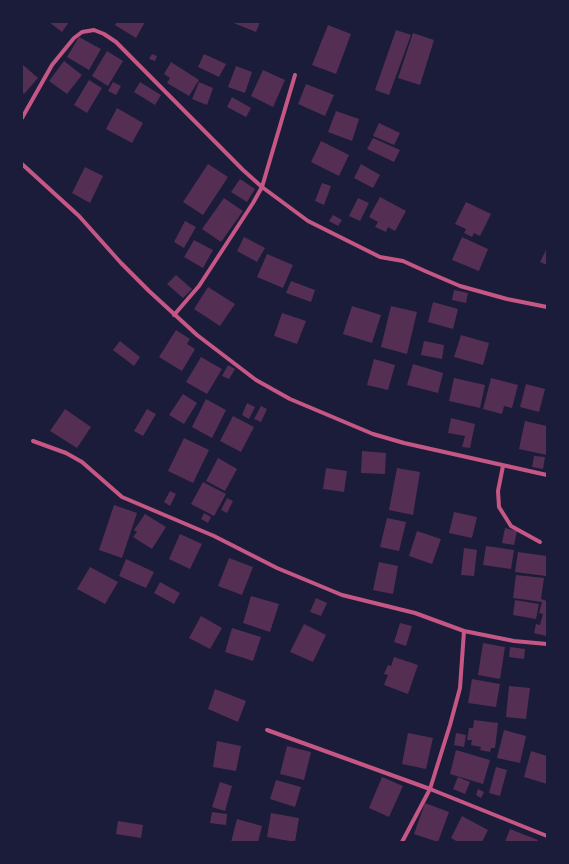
<!DOCTYPE html>
<style>
body{margin:0}
#map{position:relative;width:569px;height:864px;overflow:hidden;background:#1b1b3a;font-family:"Roboto Condensed",sans-serif}
canvas{display:block}
.frame{position:absolute;inset:0;border:23px solid #1b1b3a;pointer-events:none}
</style>
<div id="map">
<canvas width="569" height="864"></canvas>
<div class="frame"></div>
</div>
<script>
const g = document.querySelector('canvas').getContext('2d');
g.lineJoin = 'round';
function fillPath(path, color) { g.fillStyle = color; g.fill(path, 'evenodd'); }
const shape = rows => new Path2D(rows.map(r => 'M' + r).join(''));
function stroke(path, color, width, dash) { g.strokeStyle = color; g.lineWidth = width; g.lineCap = dash ? 'butt' : 'round'; g.setLineDash(dash || []); g.stroke(path); }
fillPath(shape([
 [49,22,69,22,62,32],
 [117,22,145,22,136,38,115,25],
 [231,22,260,22,256,32],
 [328,25,351,34,336,74,312,65],
 [396,30,411,35,389,95,375,90],
 [413,33,434,40,420,85,398,78],
 [79,37,101,49,89,70,67,57],
 [107,51,123,61,108,86,92,76],
 [152,54,157,56,155,61,149,59],
 [204,54,226,64,219,77,198,67],
 [64,61,82,75,67,94,49,81],
 [171,62,199,80,189,96,167,83,170,78,164,74],
 [22,64,38,78,24,94,22,92],
 [236,66,252,72,245,93,228,87],
 [263,70,285,80,273,107,251,96],
 [89,80,102,88,87,113,74,105],
 [113,82,121,86,116,95,108,91],
 [140,82,161,95,155,105,134,92],
 [199,82,213,88,207,105,192,99],
 [306,84,334,95,325,116,298,104],
 [232,97,251,108,246,117,227,107],
 [117,108,143,123,132,143,106,129],
 [336,111,359,119,352,141,328,132],
 [379,123,400,133,394,145,373,136],
 [373,138,400,150,394,162,367,149],
 [321,141,349,155,339,176,311,162],
 [208,164,228,177,203,215,183,202],
 [361,164,380,175,373,188,354,178],
 [85,167,103,176,90,203,72,193],
 [240,179,255,189,247,202,231,192],
 [322,183,331,186,324,205,315,201],
 [380,197,406,211,395,231,388,227,386,232,375,227,378,222,369,217],
 [224,198,243,211,221,242,202,229],
 [358,198,369,203,360,221,349,216],
 [466,202,491,214,480,236,474,233,472,237,464,233,466,229,455,224],
 [333,215,342,220,338,226,329,221],
 [185,221,196,227,184,248,174,242],
 [244,237,265,248,257,262,237,251],
 [462,237,488,249,479,271,452,260],
 [194,240,213,250,203,268,184,257],
 [547,248,547,265,540,262],
 [267,254,293,265,283,288,257,277],
 [176,275,192,289,183,298,167,284],
 [291,281,315,290,311,302,286,293],
 [208,287,235,304,220,326,194,309],
 [454,290,468,293,466,303,452,300],
 [433,302,458,309,453,329,428,322],
 [352,306,381,315,372,343,343,334],
 [391,306,417,312,407,354,381,347],
 [282,313,306,321,297,344,274,336],
 [176,330,190,339,187,344,195,349,182,371,159,357],
 [461,335,489,343,483,365,454,357],
 [120,341,140,357,134,366,113,350],
 [424,341,444,345,442,359,421,355],
 [201,357,222,369,207,394,186,382],
 [374,359,395,365,388,390,367,385],
 [413,364,443,373,438,393,407,385],
 [228,365,235,369,229,379,222,376],
 [454,378,485,385,480,408,449,401],
 [491,378,518,385,512,408,504,406,502,414,483,409],
 [526,384,545,389,539,412,520,407],
 [183,394,197,403,184,424,169,415],
 [206,399,226,410,212,438,192,427],
 [247,403,255,407,249,419,242,415],
 [261,406,267,409,261,422,254,419],
 [65,409,91,427,77,448,50,431],
 [147,409,156,414,143,436,134,431],
 [233,416,254,427,241,452,220,441],
 [451,418,475,424,470,448,462,447,465,436,448,433],
 [525,421,547,426,547,455,519,449],
 [184,438,209,450,193,483,168,471],
 [362,451,386,453,385,474,361,473],
 [534,456,545,457,543,469,532,467],
 [218,458,237,469,225,491,206,481],
 [326,468,347,471,344,492,323,489],
 [397,468,420,472,413,515,389,510],
 [203,482,226,494,214,516,191,504],
 [170,491,176,494,170,506,164,502],
 [227,498,233,501,227,513,221,510],
 [114,505,137,513,122,558,99,550],
 [454,512,477,517,472,538,449,533],
 [204,513,211,517,208,523,201,519],
 [145,514,166,527,152,549,133,537,137,532,134,530],
 [387,518,406,522,399,551,380,547],
 [505,528,517,531,514,545,502,543],
 [417,531,441,539,432,564,409,556],
 [180,534,202,544,190,569,169,559],
 [486,546,514,550,511,569,483,565],
 [464,548,477,550,474,576,461,575],
 [518,552,547,556,546,576,515,572],
 [229,558,253,567,242,595,218,586],
 [126,559,154,572,146,588,119,576],
 [379,562,398,566,393,594,373,590],
 [90,567,118,582,105,604,77,589],
 [516,575,544,578,541,599,547,601,547,630,546,636,534,633,536,624,540,625,543,614,539,613,542,602,513,598],
 [160,582,180,593,174,604,154,593],
 [251,596,279,604,270,632,243,623],
 [316,598,327,603,321,616,310,612],
 [515,600,539,604,536,619,513,615],
 [201,616,222,628,210,649,189,638],
 [400,623,412,626,406,646,394,642],
 [304,624,326,635,313,662,290,652],
 [232,628,261,637,253,661,225,652],
 [483,643,505,647,500,679,478,675],
 [510,647,525,649,524,659,509,657],
 [394,657,418,665,408,694,384,685,388,675,384,674,388,665,391,666],
 [472,679,500,684,496,707,468,703],
 [509,686,530,688,526,719,506,717],
 [215,689,246,701,238,722,208,709],
 [474,720,498,723,495,748,491,748,490,752,480,750,481,747,471,745,472,740,467,740,469,728,473,728],
 [504,730,526,736,520,763,497,758],
 [408,733,433,738,426,769,402,764],
 [456,733,466,735,464,747,454,745],
 [217,741,241,746,236,771,213,767],
 [287,746,311,752,304,780,280,774],
 [456,750,490,760,483,784,450,774],
 [531,751,547,756,547,784,524,777],
 [496,767,507,770,500,796,489,793],
 [382,777,403,786,389,817,369,808],
 [458,777,470,782,465,794,453,789],
 [276,780,301,787,295,807,270,799],
 [220,782,232,786,225,811,212,807],
 [478,789,484,792,481,798,476,795],
 [425,803,449,812,438,842,414,834],
 [212,812,227,814,226,825,210,823],
 [271,813,299,818,295,842,267,837],
 [462,816,488,830,482,842,458,842,451,838],
 [237,819,262,826,258,842,231,842],
 [118,821,143,825,141,838,116,834],
 [510,829,538,840,537,842,505,842]
]), '#542f53');
stroke(shape([
 [22,118,52,65,74,38,82,32,94,30,104,34,116,42,243,170,262,187,308,221,380,257,403,261,425,271,460,286,507,299,547,307],
 [22,164,79,216,121,263,149,291,197,335,256,380,290,399,373,434,404,443,547,475],
 [174,315,199,286,253,203,262,187,295,75],
 [33,441,66,453,82,462,122,497,214,536,277,568,342,595,415,613,464,631,514,641,547,644],
 [503,466,498,491,499,507,511,526,540,542],
 [267,730,430,789,547,836],
 [402,842,430,789,450,725,460,688,464,631]
]), '#c65784', 4);
</script>
